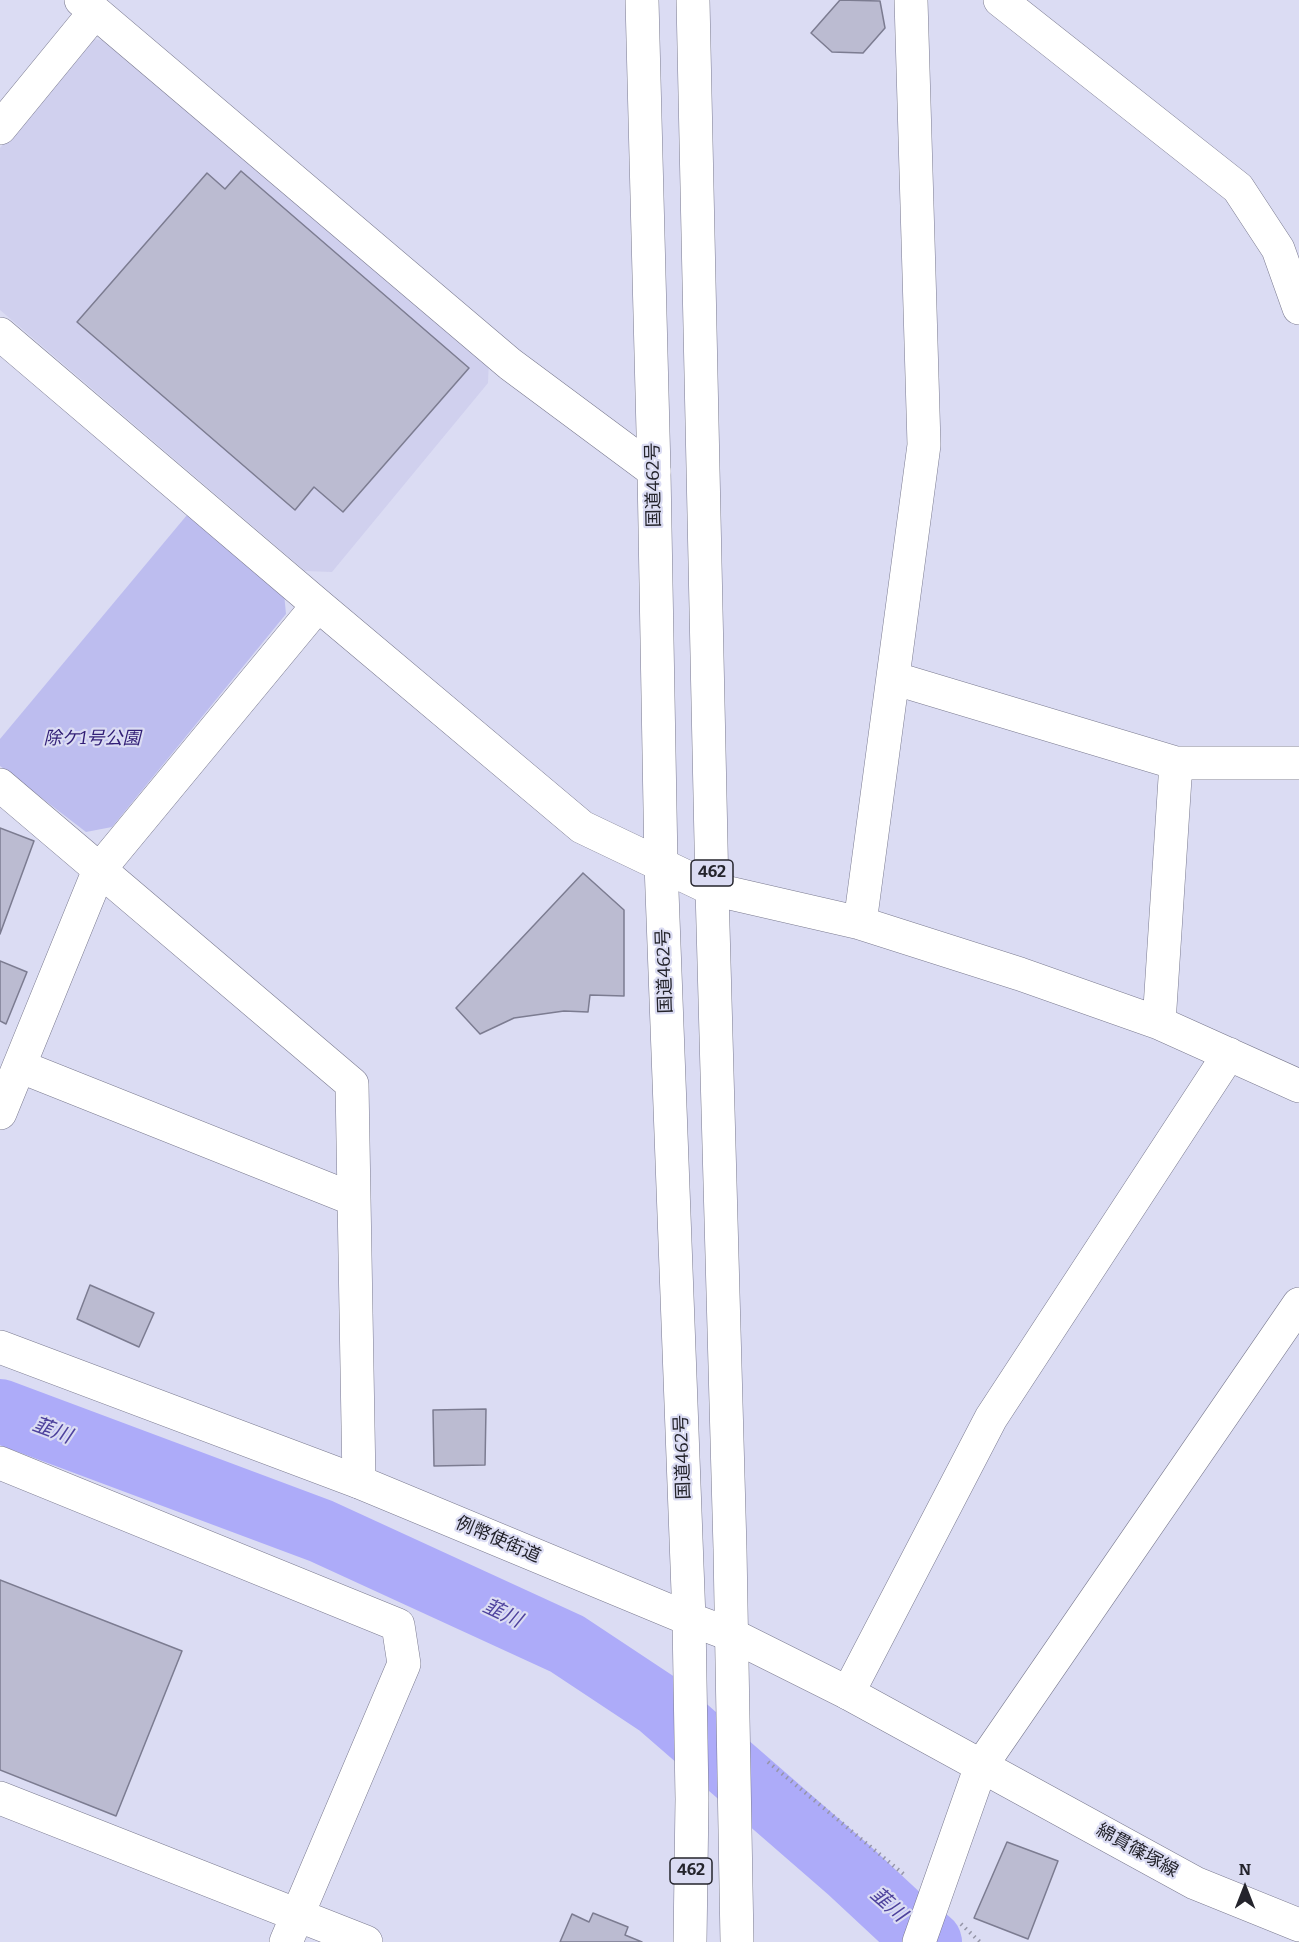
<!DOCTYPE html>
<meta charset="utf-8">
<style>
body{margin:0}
#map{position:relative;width:1299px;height:1942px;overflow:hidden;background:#dbdcf3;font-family:Bitter,serif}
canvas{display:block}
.north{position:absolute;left:1215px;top:1858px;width:60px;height:60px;-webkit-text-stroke:4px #dbdcf3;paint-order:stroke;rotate:0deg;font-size:16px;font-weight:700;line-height:24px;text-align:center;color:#24242c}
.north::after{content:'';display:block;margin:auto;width:21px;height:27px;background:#24242c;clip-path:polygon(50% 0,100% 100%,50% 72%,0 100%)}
</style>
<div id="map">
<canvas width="1299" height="1942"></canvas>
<div class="north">N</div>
</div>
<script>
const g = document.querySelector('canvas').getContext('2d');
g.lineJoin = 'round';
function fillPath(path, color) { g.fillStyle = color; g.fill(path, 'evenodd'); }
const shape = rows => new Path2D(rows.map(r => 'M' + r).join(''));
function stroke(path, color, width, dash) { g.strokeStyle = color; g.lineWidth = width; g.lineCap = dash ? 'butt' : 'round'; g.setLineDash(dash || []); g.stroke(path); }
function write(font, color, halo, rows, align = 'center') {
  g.font = font + ' Bitter,"Noto Sans JP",serif'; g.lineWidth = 4.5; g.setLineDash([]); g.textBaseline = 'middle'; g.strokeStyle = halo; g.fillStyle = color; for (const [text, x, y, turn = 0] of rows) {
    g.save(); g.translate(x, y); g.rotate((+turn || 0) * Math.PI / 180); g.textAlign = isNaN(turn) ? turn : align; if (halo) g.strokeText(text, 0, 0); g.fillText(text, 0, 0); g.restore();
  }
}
fillPath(shape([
 [90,39,113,41,489,358,488,383,332,572,305,571,0,310,0,148]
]), '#d0d0ee');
fillPath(shape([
 [187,515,284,593,286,614,112,827,86,832,0,766,0,739]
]), '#bdbdef');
stroke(shape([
 [0,1411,321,1531,567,1644,659,1705,850,1871,910,1927,930,1942]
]), '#adabf9', 64);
const building = shape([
 [840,0,880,1,885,28,863,53,832,52,811,33,840,0],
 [241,171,469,368,343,512,314,487,295,510,77,322,207,173,225,189,241,171],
 [0,828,34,841,0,934,0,828],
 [583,873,624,910,624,996,590,995,588,1012,564,1011,514,1018,480,1034,456,1008,583,873],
 [0,961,27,972,6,1024,0,1021,0,961],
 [90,1285,154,1313,139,1347,77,1319,90,1285],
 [486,1409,485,1465,434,1466,433,1410,486,1409],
 [0,1580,182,1651,116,1816,0,1770,0,1580],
 [1007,1842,1058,1861,1028,1939,974,1918,1007,1842],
 [593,1913,628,1927,625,1935,642,1942,560,1942,572,1914,589,1922,593,1913]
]);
fillPath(building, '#bbbbd1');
stroke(building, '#7c7c91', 1.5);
const minor = shape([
 [81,0,510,364,654,471],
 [1000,0,1238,188,1278,249,1299,308],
 [0,128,95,12],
 [0,334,318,605,582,827,712,889,860,923,1020,974,1159,1023,1299,1086],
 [893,678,1176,763,1299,763],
 [0,785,352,1084,359,1482],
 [860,923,924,445,911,0],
 [1159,1023,1176,763],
 [19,1066,353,1199],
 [0,1113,99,870,318,605],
 [0,1463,398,1625,404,1664,286,1942],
 [848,1693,991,1418,1229,1054],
 [0,1798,366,1942],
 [919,1942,981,1766,1299,1304]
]);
const major = shape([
 [0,1347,359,1482,689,1619,732,1635,848,1693,1195,1883,1299,1925]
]);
const highway = shape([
 [642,0,654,471,661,864,689,1619,692,1799,690,1942],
 [693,0,712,889,730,1549,737,1942]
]);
stroke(minor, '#7a7a8f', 34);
stroke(major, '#7a7a8f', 34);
stroke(highway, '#7a7a8f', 34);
stroke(shape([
 [768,1762,906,1876],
 [961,1924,980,1942]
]), '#9595a7', 4, [1.5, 4.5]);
stroke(minor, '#fff', 33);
stroke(major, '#fff', 33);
stroke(highway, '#fff', 33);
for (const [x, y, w] of [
 [712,873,42],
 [691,1871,42]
]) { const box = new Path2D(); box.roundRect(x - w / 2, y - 13, w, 26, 4.5); g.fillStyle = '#dbdcf3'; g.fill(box); stroke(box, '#24242c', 1.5); }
write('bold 16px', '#24242c', null, [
 ["462",712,873],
 ["462",691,1871]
]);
write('18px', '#24242c', '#dbdcf3', [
 ["国道462号",654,485,-91],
 ["国道462号",665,971,-92],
 ["国道462号",683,1457,-92],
 ["例幣使街道",498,1540,23],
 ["綿貫篠塚線",1137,1851,29]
]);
write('italic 18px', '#301d75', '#dbdcf3', [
 ["除ケ1号公園",92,739]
]);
write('italic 20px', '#4e429d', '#dbdcf3', [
 ["韮川",52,1431,20],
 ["韮川",502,1614,25],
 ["韮川",888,1905,41]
]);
</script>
